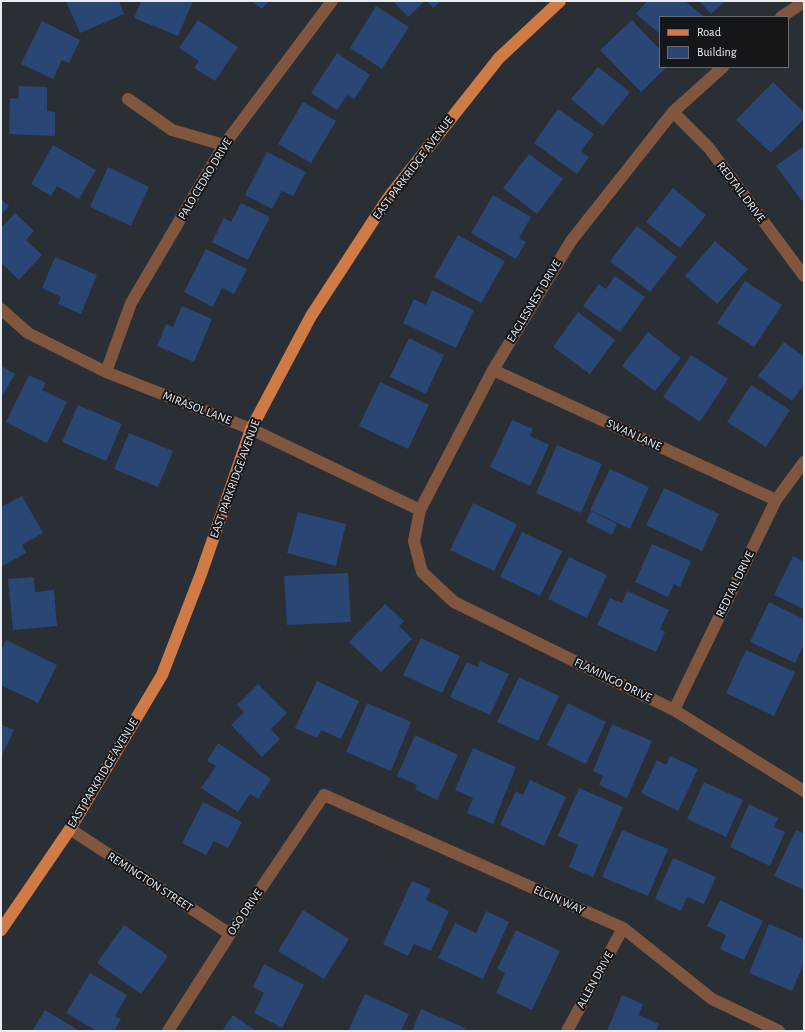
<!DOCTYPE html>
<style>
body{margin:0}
#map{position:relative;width:805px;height:1032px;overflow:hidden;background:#2a2e35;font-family:"Alegreya Sans",sans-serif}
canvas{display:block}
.frame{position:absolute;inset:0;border:2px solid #e8ebf0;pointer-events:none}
.legend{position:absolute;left:659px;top:16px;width:130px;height:52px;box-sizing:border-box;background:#141619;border:1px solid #696b6f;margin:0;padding:5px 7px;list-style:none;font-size:12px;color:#e8ebf0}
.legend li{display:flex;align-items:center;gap:8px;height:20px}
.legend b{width:20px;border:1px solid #696b6f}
</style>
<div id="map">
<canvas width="805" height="1032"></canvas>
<div class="frame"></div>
<ul class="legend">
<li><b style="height:5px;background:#d07b46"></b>Road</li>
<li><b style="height:11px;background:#294675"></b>Building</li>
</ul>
</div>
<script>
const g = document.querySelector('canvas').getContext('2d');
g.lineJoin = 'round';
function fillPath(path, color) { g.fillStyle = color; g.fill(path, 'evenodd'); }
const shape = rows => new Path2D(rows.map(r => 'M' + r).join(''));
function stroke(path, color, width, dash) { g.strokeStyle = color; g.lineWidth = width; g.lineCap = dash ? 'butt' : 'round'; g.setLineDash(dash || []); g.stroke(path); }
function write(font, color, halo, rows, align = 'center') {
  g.font = font + ' "Alegreya Sans",sans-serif'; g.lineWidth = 4; g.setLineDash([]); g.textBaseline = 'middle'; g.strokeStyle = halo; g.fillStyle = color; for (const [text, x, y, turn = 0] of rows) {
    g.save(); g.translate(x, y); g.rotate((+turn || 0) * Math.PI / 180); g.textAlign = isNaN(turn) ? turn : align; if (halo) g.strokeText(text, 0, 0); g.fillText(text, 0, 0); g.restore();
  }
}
fillPath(shape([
 [66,1,119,1,124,14,80,33],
 [141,1,193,1,178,36,134,18],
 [252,1,269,1,262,9],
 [393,1,425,1,408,17],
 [427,1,441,1,433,8],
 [647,1,685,1,704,17,660,17,660,34,636,14],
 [699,1,726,1,711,14],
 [376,6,409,27,382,69,350,48],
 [198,20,238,47,215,81,194,68,199,61,179,48],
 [632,20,660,50,660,67,667,67,641,92,600,50],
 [42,21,80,40,69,63,62,60,53,79,21,64],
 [337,53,370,75,354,99,347,95,337,110,311,93],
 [598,67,630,92,603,126,571,99],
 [773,82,804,112,804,119,771,153,736,120],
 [19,86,47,87,47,111,55,112,55,136,9,134,10,98,18,99],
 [303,102,336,121,311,163,278,144],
 [558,109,594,134,581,151,589,157,577,174,534,143],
 [53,145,96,170,79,199,57,186,51,196,31,184],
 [804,146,804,199,802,201,776,166],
 [267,152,306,172,293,196,282,191,272,209,245,195],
 [529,154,563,179,537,214,503,188],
 [108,167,149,187,131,226,90,207],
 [673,188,706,215,680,248,646,222],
 [493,195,531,217,519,238,526,242,516,259,471,233],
 [1,199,9,206,1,215],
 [241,203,270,217,248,260,212,242,224,218,231,222],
 [15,213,34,231,26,240,42,255,19,280,1,263,1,228],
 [637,226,677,257,650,292,610,261],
 [458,235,505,261,481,303,434,277],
 [715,241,748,269,717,304,685,276],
 [206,249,247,269,234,294,222,288,213,307,184,292],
 [55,257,97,275,81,314,58,304,61,297,42,288],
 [615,276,645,297,620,332,583,306,599,284,606,289],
 [745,281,782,305,754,347,717,323],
 [432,290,474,310,456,348,403,323,414,299,426,305],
 [182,306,212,319,194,362,157,346,166,324,173,327],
 [578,312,615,340,590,374,553,347],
 [648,332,681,358,655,391,622,366],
 [409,338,444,355,426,394,390,377],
 [784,342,804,357,804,385,792,401,758,376],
 [691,355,728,379,700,422,663,397],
 [1,366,15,374,1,398],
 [29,375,46,383,42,390,67,402,47,443,6,422],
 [380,382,429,405,408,449,359,426],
 [751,385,790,410,766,447,727,422],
 [78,405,122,424,106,461,62,442],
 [512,420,533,429,530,436,549,445,530,486,490,467],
 [129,433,173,451,158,487,114,469],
 [557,445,602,464,581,513,536,493],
 [610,469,649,487,630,529,590,510],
 [664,488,719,514,702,551,646,525],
 [22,496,43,533,22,545,26,553,1,567,1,507],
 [473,503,517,524,494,571,450,550],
 [591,511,617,524,612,535,586,522],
 [298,512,346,524,336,566,287,553],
 [522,532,562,551,540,596,500,577],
 [652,544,691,561,680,587,674,584,668,597,635,582],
 [793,556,804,562,804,609,774,595],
 [569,557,607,575,587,618,548,599],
 [348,573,351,622,287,625,284,576],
 [34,577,35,592,54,590,57,626,13,630,8,579],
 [627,591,669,610,660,629,665,632,656,652,597,625,610,598,622,603],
 [769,602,804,619,804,644,795,663,750,642],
 [385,604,404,621,399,626,412,639,381,672,349,642],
 [421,638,460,656,442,693,403,675],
 [6,640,57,665,38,703,1,685,1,650],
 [746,650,795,672,774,716,726,693],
 [480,661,509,674,490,715,450,697,467,662,478,667],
 [519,677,559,696,538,741,497,722],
 [317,681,359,701,341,739,321,730,317,738,295,728],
 [258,684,287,713,271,729,280,739,262,757,231,725,244,712,237,705],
 [367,703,411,722,391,771,346,752],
 [568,703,606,722,586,764,547,745],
 [1,724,14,730,1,757],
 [612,724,652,741,627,798,599,785,603,776,593,771],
 [415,735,458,755,437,800,415,789,417,785,397,776],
 [218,743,271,779,258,799,250,794,238,812,201,788,216,766,207,761],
 [473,748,516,767,493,824,467,813,473,798,455,790],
 [670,756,698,769,678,811,641,793,657,760,666,765],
 [530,780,566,797,544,846,500,825,516,791,523,795],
 [704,782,743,800,726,837,687,819],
 [579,788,623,807,593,877,569,867,578,845,558,836],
 [203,802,242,822,228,848,214,841,206,855,182,843],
 [749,804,778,818,774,827,785,832,770,866,730,847],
 [622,830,668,849,648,896,602,877],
 [796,830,804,834,804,890,774,876],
 [673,858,716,877,704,904,687,897,681,911,655,899],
 [412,881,431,889,426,900,449,911,431,951,414,944,408,956,383,944],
 [720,900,763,921,744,960,720,949,726,935,707,926],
 [303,910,349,939,324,979,278,951],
 [486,911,509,922,483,979,438,958,455,923,476,933],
 [769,924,804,939,804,963,792,991,749,973],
 [124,925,168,956,141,994,97,963],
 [516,930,560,951,532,1010,496,993,505,973,497,969],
 [264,964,304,985,282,1028,254,1013,264,993,253,987],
 [90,973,127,995,115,1016,121,1019,114,1031,97,1031,66,1013],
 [365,994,409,1014,401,1031,348,1031],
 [622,995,643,1004,639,1015,659,1024,656,1031,607,1031],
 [421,1009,465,1028,464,1031,412,1031],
 [45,1010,80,1031,32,1031],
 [233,1015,256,1031,222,1031]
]), '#294675');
stroke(shape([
 [781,17,804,2],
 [723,67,673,112,571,241,493,370,420,510,414,541,422,572,454,602,674,710,804,791],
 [128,99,172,130,224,145],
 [673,112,709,148,804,276],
 [1,309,28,333,106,372,251,429,420,510],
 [493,370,776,500],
 [106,372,131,303,224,145,332,1],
 [674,710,776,500,804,462],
 [70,829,230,934],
 [168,1031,230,934,324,795,623,928,712,999,779,1031],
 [567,1031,623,928]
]), '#80563e', 12);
stroke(shape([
 [1,930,70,829,162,675,201,574,251,429,311,316,388,198,499,58,560,1]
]), '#d07b46', 12);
write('12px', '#e8ebf0', '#141619', [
 ["EAST PARKRIDGE AVENUE",413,168,-53],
 ["PALO CEDRO DRIVE",205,179,-59],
 ["REDTAIL DRIVE",741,192,53],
 ["EAGLESNEST DRIVE",534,301,-59],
 ["MIRASOL LANE",197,408,21],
 ["SWAN LANE",634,435,25],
 ["EAST PARKRIDGE AVENUE",235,479,-70],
 ["REDTAIL DRIVE",735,584,-64],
 ["FLAMINGO DRIVE",613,680,26],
 ["EAST PARKRIDGE AVENUE",103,773,-59],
 ["REMINGTON STREET",150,882,33],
 ["ELGIN WAY",559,900,24],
 ["OSO DRIVE",245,912,-56],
 ["ALLEN DRIVE",595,980,-61]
]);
</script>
